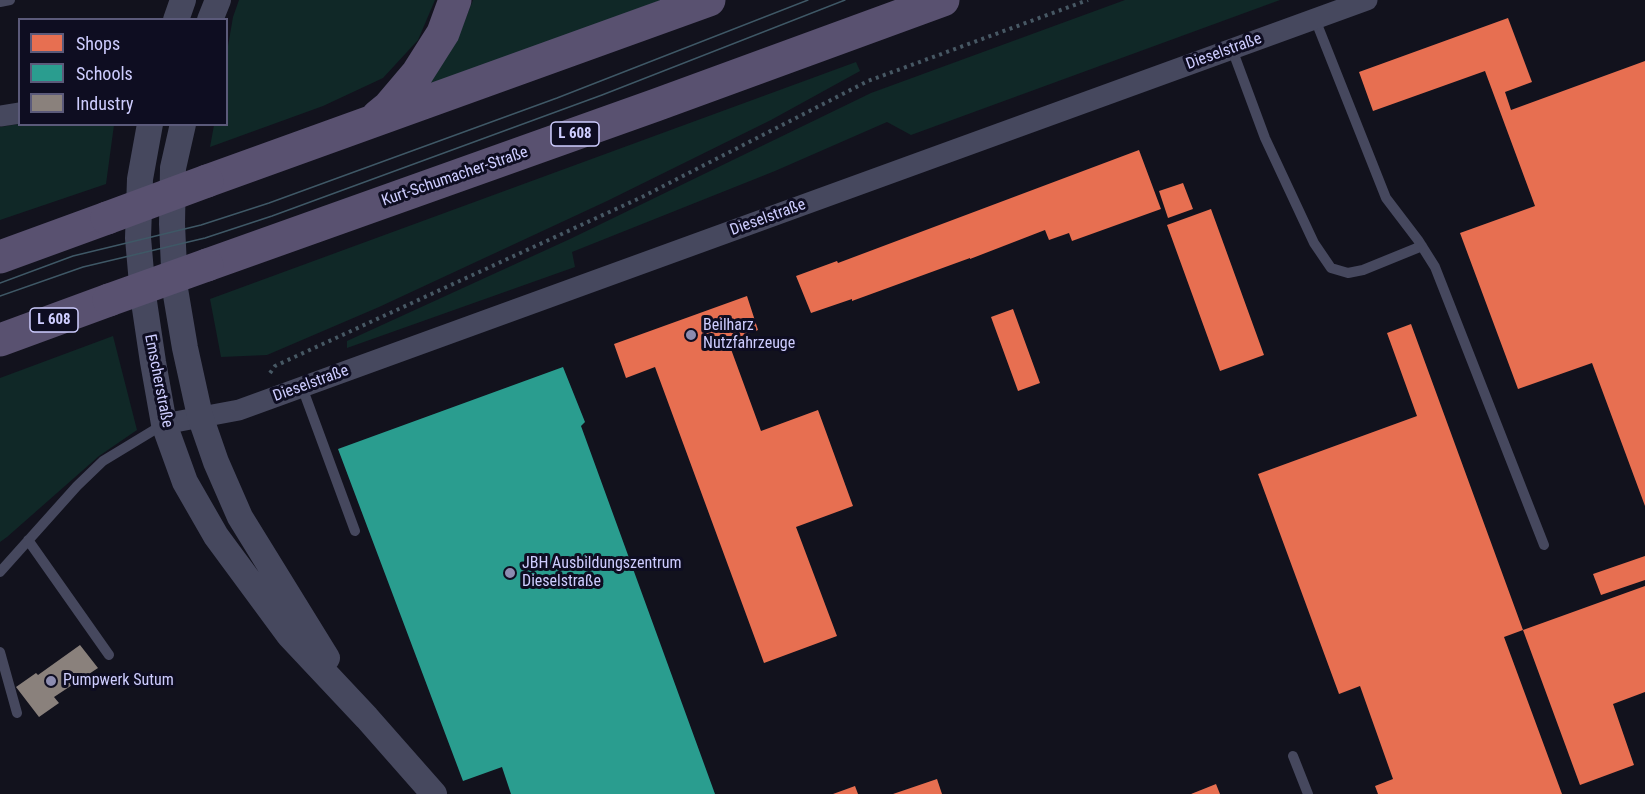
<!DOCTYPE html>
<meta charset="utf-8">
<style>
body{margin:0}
#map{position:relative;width:1645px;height:794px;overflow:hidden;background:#12121d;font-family:"Roboto Condensed",sans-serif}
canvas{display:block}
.legend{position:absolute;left:18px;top:18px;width:210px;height:108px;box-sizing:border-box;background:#0e0d21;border:2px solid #5b5a7a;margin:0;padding:8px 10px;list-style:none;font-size:18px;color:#cecdff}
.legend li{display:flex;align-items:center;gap:12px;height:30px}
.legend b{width:30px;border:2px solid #5b5a7a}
</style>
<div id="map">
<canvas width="1645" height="794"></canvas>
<ul class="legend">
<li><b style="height:16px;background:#e76f51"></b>Shops</li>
<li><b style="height:16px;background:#2a9d8f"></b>Schools</li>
<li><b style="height:16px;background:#8a817c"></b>Industry</li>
</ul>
</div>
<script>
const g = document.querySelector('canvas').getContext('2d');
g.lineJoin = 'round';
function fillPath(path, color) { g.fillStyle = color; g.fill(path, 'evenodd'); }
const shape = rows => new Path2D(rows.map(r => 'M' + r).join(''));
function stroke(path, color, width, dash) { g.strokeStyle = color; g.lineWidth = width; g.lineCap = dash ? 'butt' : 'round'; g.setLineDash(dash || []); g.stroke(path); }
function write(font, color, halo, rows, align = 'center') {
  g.font = font + ' "Roboto Condensed",sans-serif'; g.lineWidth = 6; g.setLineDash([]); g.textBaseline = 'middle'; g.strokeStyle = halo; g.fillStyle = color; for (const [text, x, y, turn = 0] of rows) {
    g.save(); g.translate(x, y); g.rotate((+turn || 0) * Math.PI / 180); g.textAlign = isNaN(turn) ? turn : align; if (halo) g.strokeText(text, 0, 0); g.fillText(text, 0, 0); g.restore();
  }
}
fillPath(shape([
 [239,0,435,0,418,40,383,78,323,106,210,147,214,125,226,124,227,52,233,17],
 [473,0,662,0,431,85,427,75,457,40],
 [1125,0,1280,0,911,135,887,122,775,171,572,252,575,267,347,348,347,341,570,239,871,93],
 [856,62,860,71,771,120,607,201,379,307,267,355,221,357,210,299],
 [19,124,114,125,106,184,0,220,0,127],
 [113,336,137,430,99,456,7,537,0,542,0,378]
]), '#102827');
fillPath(shape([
 [1508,18,1532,82,1505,92,1511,110,1645,61,1645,506,1592,363,1518,389,1460,233,1535,206,1485,71,1373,111,1359,72],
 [1139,150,1161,209,1072,241,1069,233,1049,240,1045,230,970,259,970,258,852,301,852,299,811,313,796,276,837,261,838,263],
 [1183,183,1193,209,1168,218,1159,191],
 [1211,209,1264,355,1220,371,1167,225],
 [747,296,758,330,728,341,761,431,818,410,853,506,796,527,837,636,764,663,655,367,626,378,614,344],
 [1013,309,1040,383,1018,391,991,317],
 [1411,324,1523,630,1504,637,1562,794,1378,794,1375,786,1393,779,1360,686,1339,694,1258,474,1417,416,1387,333],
 [1645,556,1645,580,1601,595,1593,574],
 [1645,586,1645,692,1613,704,1634,765,1580,785,1523,630],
 [937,779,942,794,893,794],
 [1216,784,1220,794,1191,794],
 [855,786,858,794,833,794]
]), '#e76f51');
fillPath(shape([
 [563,367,585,422,581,426,715,794,511,794,502,767,463,781,338,449]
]), '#2a9d8f');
fillPath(shape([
 [80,645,98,668,54,697,59,703,39,717,16,687,36,673,38,675]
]), '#8a817c');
stroke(shape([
 [270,373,275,366,642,197,868,81,1088,0]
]), '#475864', 4, [3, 4.5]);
stroke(shape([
 [0,2,10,0],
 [1315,19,1386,198,1418,240,1435,267,1544,545],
 [1232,49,1265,138,1314,243,1331,268,1348,273,1363,270,1422,246],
 [302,387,355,531],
 [28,540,109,655],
 [0,572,77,486,103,461,164,424],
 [0,652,17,713],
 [1293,756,1308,794]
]), '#46485e', 10);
stroke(shape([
 [0,116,20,113],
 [164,424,239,410,1367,0]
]), '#46485e', 21);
stroke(shape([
 [176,20,183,0],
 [210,20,218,0],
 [150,124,140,179,138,238,143,295,153,362,164,424,185,482,216,536,289,635,367,718,434,794],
 [183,124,173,168,172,224,175,289,185,348,200,416,216,462,240,517,327,658]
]), '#46485e', 26);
stroke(shape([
 [378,116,389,107,417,74,443,33,455,0],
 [207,181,709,0],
 [0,257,107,218],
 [207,265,656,105,943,0],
 [0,340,109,300]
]), '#595170', 33);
stroke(shape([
 [0,283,73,256,201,225,269,203,557,98,808,0],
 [0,296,83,267,205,238,272,216,602,95,845,0]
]), '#3f5866', 1.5);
stroke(shape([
 [107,218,207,181],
 [109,300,207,265]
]), '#595170', 33);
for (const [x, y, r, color] of [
 [691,335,6,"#8c8cb0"],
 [510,573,6,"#8c8cb0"],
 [51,681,6,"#8c8cb0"]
]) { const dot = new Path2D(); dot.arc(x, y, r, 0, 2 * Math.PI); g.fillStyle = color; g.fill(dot); stroke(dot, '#0e0d21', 2); }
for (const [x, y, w] of [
 [575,134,48],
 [54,320,48]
]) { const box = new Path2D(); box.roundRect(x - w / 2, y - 12, w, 24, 4.5); g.fillStyle = '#0e0d21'; g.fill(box); stroke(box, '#cecdff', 1.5); }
write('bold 15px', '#cecdff', null, [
 ["L 608",575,134],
 ["L 608",54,320]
]);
write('16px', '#cecdff', '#0e0d21', [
 ["Dieselstraße",1224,52,-20],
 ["Kurt-Schumacher-Straße",455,177,-19],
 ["Dieselstraße",768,218,-20],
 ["Emscherstraße",158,381,79],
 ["Dieselstraße",311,384,-20]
]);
write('16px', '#cecdff', '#0e0d21', [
 ["Beilharz",703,326],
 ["Nutzfahrzeuge",703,344],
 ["JBH Ausbildungszentrum",522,564],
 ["Dieselstraße",522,582],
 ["Pumpwerk Sutum",63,681]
], 'left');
</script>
